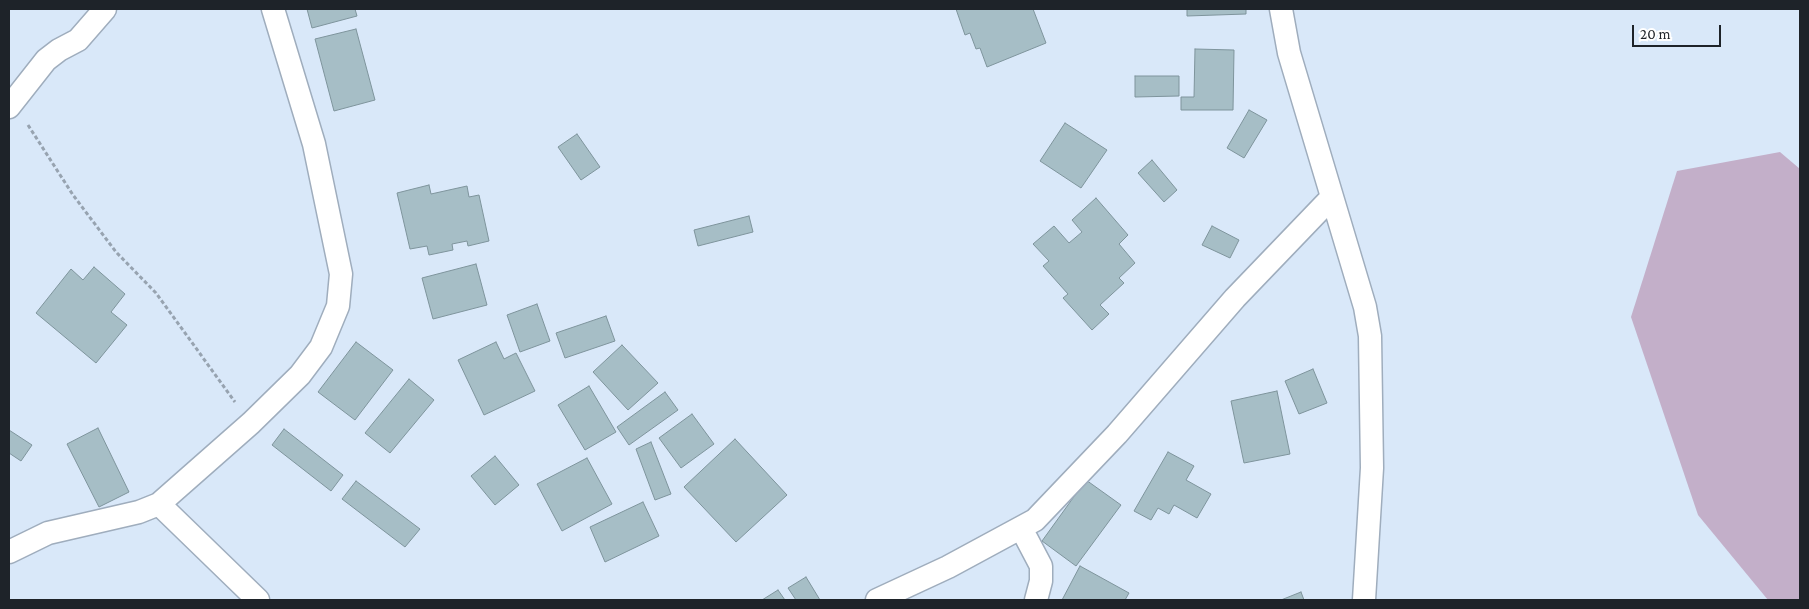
<!DOCTYPE html>
<style>
body{margin:0}
#map{position:relative;width:1809px;height:609px;overflow:hidden;background:#d9e8f9;font-family:"Crimson Pro",serif}
canvas{display:block}
.frame{position:absolute;inset:0;border:10px solid #1e2329;pointer-events:none}
.scale{position:absolute;left:1632px;top:25px;width:89px;height:22px;box-sizing:border-box;border:2px solid #1e2329;border-top:0;padding-left:6px;font-size:15px;line-height:18px;white-space:nowrap;color:#1e2329;-webkit-text-stroke:4px #fff;paint-order:stroke}
</style>
<div id="map">
<canvas width="1809" height="609"></canvas>
<div class="frame"></div>
<div class="scale">20 m</div>
</div>
<script>
const g = document.querySelector('canvas').getContext('2d');
g.lineJoin = 'round';
function fillPath(path, color) { g.fillStyle = color; g.fill(path, 'evenodd'); }
const shape = rows => new Path2D(rows.map(r => 'M' + r).join(''));
function stroke(path, color, width, dash) { g.strokeStyle = color; g.lineWidth = width; g.lineCap = dash ? 'butt' : 'round'; g.setLineDash(dash || []); g.stroke(path); }
fillPath(shape([
 [1780,152,1800,169,1800,600,1768,600,1698,515,1631,317,1677,171]
]), '#c3afc9');
const building = shape([
 [307,9,355,9,357,16,312,28,307,9],
 [956,9,1033,9,1046,43,987,67,980,48,976,49,970,33,965,35,956,9],
 [1187,9,1246,9,1246,14,1187,16,1187,9],
 [356,29,375,100,334,111,315,39,356,29],
 [1195,49,1234,50,1233,110,1181,110,1181,97,1194,97,1195,49],
 [1135,76,1179,76,1179,96,1135,97,1135,76],
 [1249,110,1267,120,1244,158,1227,148,1249,110],
 [1065,123,1107,150,1081,188,1040,161,1065,123],
 [577,134,600,167,581,180,558,147,577,134],
 [1152,160,1177,190,1164,202,1138,173,1152,160],
 [429,185,431,194,467,186,469,197,479,195,489,241,468,246,467,241,452,244,453,250,429,255,427,246,410,249,397,193,429,185],
 [1096,198,1128,235,1119,244,1135,263,1119,278,1124,283,1100,305,1109,314,1092,330,1063,298,1068,294,1043,266,1049,261,1033,244,1054,226,1069,243,1082,232,1072,220,1096,198],
 [749,216,753,232,698,246,694,230,749,216],
 [1212,226,1239,240,1230,258,1202,245,1212,226],
 [476,264,487,305,433,319,422,278,476,264],
 [94,267,125,294,111,312,127,325,96,363,36,313,71,269,83,280,94,267],
 [537,304,550,341,520,352,507,315,537,304],
 [606,316,615,341,565,358,556,333,606,316],
 [356,342,393,370,355,420,318,392,356,342],
 [496,342,504,359,516,353,535,391,484,415,458,360,496,342],
 [622,345,658,383,628,410,593,372,622,345],
 [1313,369,1327,403,1299,414,1285,381,1313,369],
 [409,379,434,400,390,453,365,433,409,379],
 [589,386,616,432,585,450,558,405,589,386],
 [1277,391,1290,454,1244,463,1231,401,1277,391],
 [665,392,678,410,629,445,617,427,665,392],
 [692,414,714,444,681,468,659,438,692,414],
 [98,428,129,492,99,507,67,444,98,428],
 [284,429,343,475,331,491,272,445,284,429],
 [9,430,32,445,21,461,9,453,9,430],
 [735,439,787,495,736,542,684,487,735,439],
 [651,442,671,494,655,500,636,449,651,442],
 [1168,452,1194,466,1186,480,1211,494,1197,518,1174,505,1169,514,1158,508,1151,520,1134,511,1168,452],
 [495,456,519,485,495,505,471,476,495,456],
 [587,458,612,504,562,531,537,484,587,458],
 [1086,480,1121,505,1076,566,1042,541,1086,480],
 [356,481,420,529,405,547,342,499,356,481],
 [643,502,659,536,605,562,590,527,643,502],
 [1080,566,1129,593,1125,600,1062,600,1080,566],
 [806,577,820,600,796,600,788,588,806,577],
 [778,590,785,600,762,600,778,590],
 [1301,592,1304,600,1281,600,1301,592]
]);
fillPath(building, '#a6bec6');
stroke(building, '#7e949c', 1);
const minor = shape([
 [1281,9,1289,53,1365,307,1370,336,1372,468,1364,600],
 [9,107,46,60,59,50,78,40,105,9],
 [159,504,258,600],
 [1021,528,1041,566,1041,581,1036,600],
 [9,552,48,533,139,512,159,504,251,423,300,375,321,347,338,306,341,274,314,144,273,9],
 [877,600,948,567,1035,520,1117,434,1235,298,1332,197]
]);
stroke(minor, '#9fadbd', 25);
stroke(shape([
 [28,125,73,195,116,252,156,293,235,402]
]), '#97a3b0', 3, [4, 2.5]);
stroke(minor, '#fff', 22);
</script>
